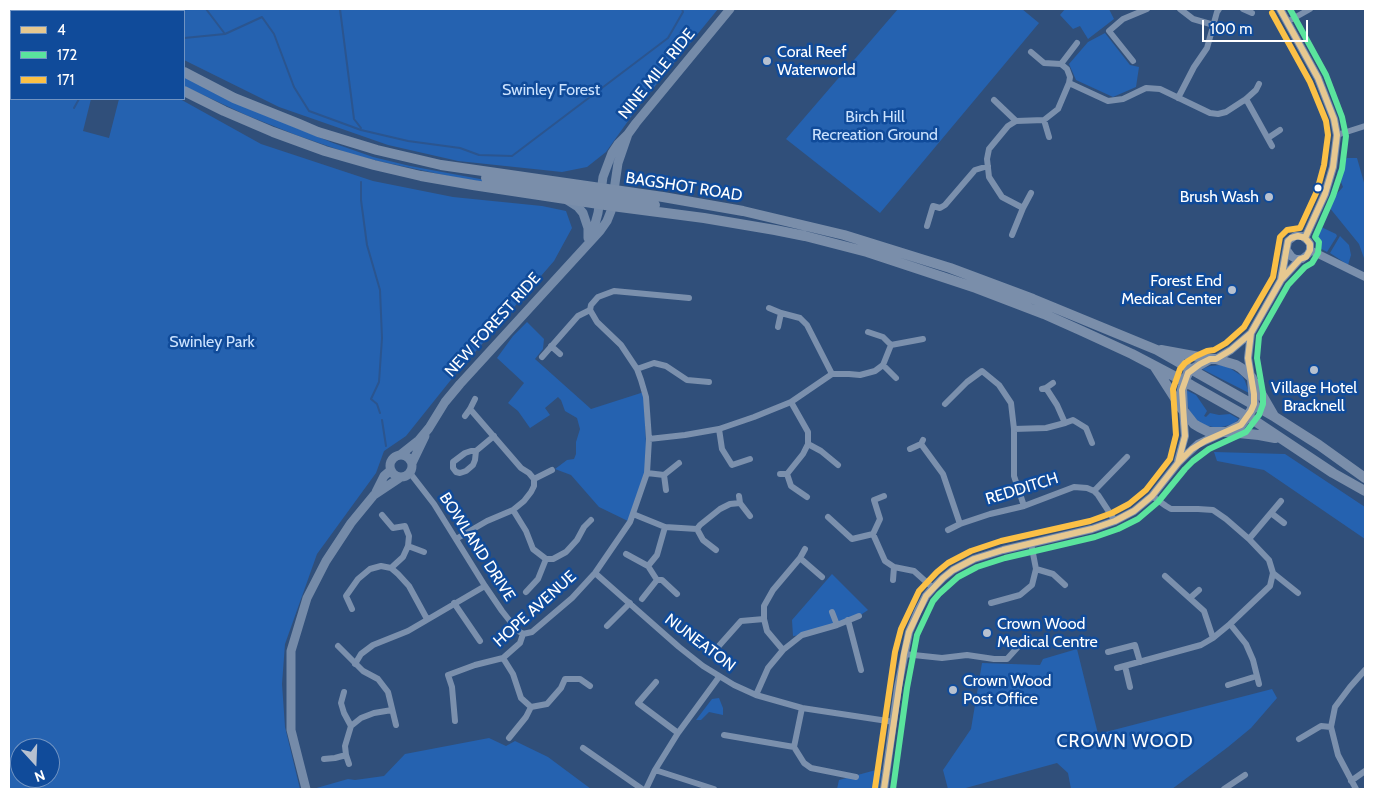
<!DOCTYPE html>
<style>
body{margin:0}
#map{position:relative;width:1374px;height:798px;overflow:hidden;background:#304f7a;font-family:Cabin,sans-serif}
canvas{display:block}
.frame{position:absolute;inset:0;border:10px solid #fff;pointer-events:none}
.legend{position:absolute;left:10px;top:10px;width:175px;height:90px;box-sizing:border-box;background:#104b9a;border:1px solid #7093c2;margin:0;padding:6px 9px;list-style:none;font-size:15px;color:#fff}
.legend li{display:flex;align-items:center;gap:10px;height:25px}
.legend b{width:25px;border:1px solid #7093c2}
.north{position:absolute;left:10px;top:738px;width:50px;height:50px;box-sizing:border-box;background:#104b9a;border:1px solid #7093c2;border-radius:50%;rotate:160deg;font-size:14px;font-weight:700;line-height:20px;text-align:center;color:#fff}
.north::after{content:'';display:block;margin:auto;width:18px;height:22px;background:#b7c1d0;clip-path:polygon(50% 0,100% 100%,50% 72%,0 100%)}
.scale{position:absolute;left:1202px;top:20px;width:106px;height:22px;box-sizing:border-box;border:2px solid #fff;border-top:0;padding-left:6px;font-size:15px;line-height:18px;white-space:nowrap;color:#fff;-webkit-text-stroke:4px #104b9a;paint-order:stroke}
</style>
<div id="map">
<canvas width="1374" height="798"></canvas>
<div class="frame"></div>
<ul class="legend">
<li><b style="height:6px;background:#e6c890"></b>4</li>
<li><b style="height:6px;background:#5ae49d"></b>172</li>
<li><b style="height:6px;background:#fbc046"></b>171</li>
</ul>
<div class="north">N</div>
<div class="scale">100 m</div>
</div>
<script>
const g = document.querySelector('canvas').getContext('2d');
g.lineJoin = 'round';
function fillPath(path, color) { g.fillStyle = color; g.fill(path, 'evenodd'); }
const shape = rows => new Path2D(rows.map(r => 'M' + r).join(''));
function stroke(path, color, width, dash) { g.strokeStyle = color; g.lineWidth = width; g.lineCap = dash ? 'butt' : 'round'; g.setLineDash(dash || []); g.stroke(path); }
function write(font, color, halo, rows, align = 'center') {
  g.font = font + ' Cabin,sans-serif'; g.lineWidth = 5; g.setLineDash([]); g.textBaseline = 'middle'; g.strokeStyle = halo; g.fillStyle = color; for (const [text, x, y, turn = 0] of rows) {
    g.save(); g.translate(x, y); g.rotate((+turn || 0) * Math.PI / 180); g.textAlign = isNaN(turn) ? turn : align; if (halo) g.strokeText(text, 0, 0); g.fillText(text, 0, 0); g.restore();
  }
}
fillPath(shape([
 [9,9,13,11,11,11,11,99,91,99,83,131,109,138,119,99,180,99,261,144,373,181,453,197,542,206,566,211,572,228,554,261,450,381,406,436,384,451,376,473,317,554,285,644,282,684,285,727,300,789,9,789],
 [20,748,50,748,50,778,20,778],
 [82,9,718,9,638,107,606,152,587,167,562,172,458,161,388,145,279,107,184,60,184,11,87,11],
 [898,9,1022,9,1039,23,880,213,786,139],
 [1065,9,1109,9,1114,19,1088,39,1080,26,1073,29,1060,15],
 [1105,33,1130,65,1139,67,1136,87,1113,97,1076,80,1069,64,1088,42],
 [184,76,278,120,333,143,373,157,410,166,496,182,497,184,458,178,378,161,351,154,296,135,246,115,184,86],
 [1347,158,1357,158,1365,186,1365,261,1359,244,1329,207,1332,199,1343,187,1337,172],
 [1319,226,1336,234,1337,236,1327,252,1316,246,1314,237],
 [1340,236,1349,245,1351,255,1348,265,1330,253],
 [527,322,544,339,543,349,535,359,591,409,644,392,647,473,630,522,599,507,571,475,555,469,567,460,574,459,576,454,576,442,580,429,577,418,565,411,561,400,558,397,545,408,550,415,530,428,518,411,508,403,524,383,497,358,513,336],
 [1220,365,1228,367,1242,376,1245,381,1249,393,1202,369,1210,366],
 [1186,390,1196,395,1207,411,1204,416,1206,417,1210,413,1219,415,1230,414,1239,419,1233,424,1218,428,1208,426,1199,423,1189,410,1186,400],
 [1214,452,1285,454,1365,507,1365,539,1264,470,1217,461],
 [832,574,868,610,859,616,802,635,793,636,792,620],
 [1077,649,1098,734,1272,689,1277,698,1251,728,1228,747,1172,789,1071,789,1068,773,1057,763,962,789,948,789,943,770,971,729,982,663,1040,665,1043,659],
 [719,698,723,708,723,715,709,712,701,720,696,720,712,699],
 [489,738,506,746,515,741,548,757,591,789,313,789,348,779,355,780,384,776,405,754],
 [876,770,882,770,879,789,837,789,839,780]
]), '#2562b0');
stroke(shape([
 [206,9,225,34,262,17,274,34,294,87,309,111,361,130,408,141,460,148,479,155,512,156,668,38,683,12,682,9],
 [340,9,354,119,361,128],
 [184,38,225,34],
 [74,108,79,99],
 [361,182,361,200,367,245,380,290,382,338,379,382,371,399,377,404,380,413],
 [382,420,386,446]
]), '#2b558f', 2);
stroke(shape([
 [1180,9,1193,19,1214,25],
 [1243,9,1252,13],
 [1287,22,1310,9],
 [1133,61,1109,31,1123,19,1147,9],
 [1061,64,1077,43],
 [1069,83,1108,101,1123,99,1146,88,1160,89,1210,113,1218,114,1226,112,1246,99,1256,90,1259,84],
 [1178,98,1194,67,1207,48,1217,12,1219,9],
 [1246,99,1272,146],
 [994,100,1016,121],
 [1044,120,1049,137],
 [1337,135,1365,126],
 [1268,138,1280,130],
 [1023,208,1031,193],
 [927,226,933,206,940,208,945,205,975,170,988,166],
 [1012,235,1023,208,1002,197,989,177,987,159,989,149,1008,126,1016,121,1044,120,1058,109,1069,83,1070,77,1067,69,1061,64,1044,63,1031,52],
 [769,308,781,313,800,318,807,325,832,374],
 [778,327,781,313],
 [868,332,883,337,891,345],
 [551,346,560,354],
 [542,357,578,316,590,310],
 [883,365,896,378],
 [637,369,654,363,666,366,687,380,709,382],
 [1046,388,1053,383],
 [945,404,967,382,982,371,999,385,1011,403,1014,429,1014,476,1024,506],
 [470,409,521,468,529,473,534,479],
 [465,416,470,409,475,399],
 [1065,423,1073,420,1086,428,1092,443],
 [719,429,722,449,732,465,750,459],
 [1014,429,1046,428,1065,423,1057,405,1046,388,1042,389],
 [649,439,685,435,719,429,754,417,791,402,832,374,849,374,860,375,875,371,883,365,891,345,923,339],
 [923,440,921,444,943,474,960,524,990,514,1024,506,1074,487,1087,488,1094,491,1098,495,1115,521],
 [808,444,821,451,838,465],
 [910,449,921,444],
 [476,451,475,460,473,465,466,471,460,473,456,472,453,468,453,462,465,453,471,451,476,451,494,436],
 [410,473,434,504,485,586,502,611,517,630,523,634],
 [647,473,664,475,679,463],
 [780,474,787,474,803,454,808,444,808,432,791,402],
 [787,474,791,486,807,497],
 [664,475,666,490],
 [534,479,552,470],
 [1094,491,1127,457],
 [740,503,750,516],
 [513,510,526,531,533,549,546,559,553,559,566,552,577,540,584,527,591,520],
 [1271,513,1284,523],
 [633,514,665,527,697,529],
 [382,515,393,528,405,526,409,536,408,546,403,557,391,568],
 [828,517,852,539,873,534,885,561,894,567,914,571,933,588],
 [665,527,657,555,648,566,657,580,662,580,677,594],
 [697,529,700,525,720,509,730,504,740,503,739,496],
 [697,529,703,540,716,550],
 [948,530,960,524],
 [873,534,880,519,874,500,884,496],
 [456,539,487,521,513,510,524,501,531,492,534,486,534,479],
 [1249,539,1281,501],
 [408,546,424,552],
 [626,554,648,566],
 [800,558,822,577],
 [1036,569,1053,574,1065,585],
 [595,573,679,647,703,666,734,685,756,695,802,708,894,722],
 [1273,573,1298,593],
 [1165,576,1204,611,1213,638],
 [893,580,894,567],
 [526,592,538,579,546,559],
 [1190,598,1199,590],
 [642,599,657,580],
 [454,603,480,641],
 [991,603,1020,595,1032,585,1036,569,1031,543],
 [352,609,346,596,358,579,370,569,381,566,391,568,398,574,409,586,427,619],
 [832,612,837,625],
 [848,620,861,670],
 [1230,624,1246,644,1253,660,1259,684],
 [607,626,630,603],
 [523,634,532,632,572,598,595,573,630,522,647,473,649,439,646,397,641,380,637,369,621,345,597,322,590,310,591,305,598,297,614,291,689,298],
 [338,646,363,671,378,679,388,692,396,725],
 [717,648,741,621,764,619],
 [783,650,767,631,764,619,764,606,773,590,800,558,805,549],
 [1108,652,1135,645,1140,662],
 [904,654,942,658,967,655,994,659,1007,659,1017,648],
 [503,658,513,674,521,698,531,707,547,704,561,688,565,679,580,679,590,686],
 [355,664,361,654,373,645,408,631,485,586],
 [1125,666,1130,687],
 [1117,668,1201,645,1213,638,1230,624,1270,586,1273,573,1269,560,1249,539,1226,519,1213,510,1198,509,1171,509,1166,506,1152,496],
 [656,682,638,703,678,733],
 [1228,685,1257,676],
 [344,692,341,703,344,713,351,726],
 [756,695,768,668,783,650,802,635,837,625,859,616],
 [455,721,452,687,448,675,475,665,503,658,520,643,523,634],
 [724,735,794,747,802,708],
 [509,738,526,717,531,707],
 [1299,739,1321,726,1331,727],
 [794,747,804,763,811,768,856,777],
 [583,748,642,789],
 [324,759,335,758,346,755],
 [349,764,346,755,345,746,351,726,361,718,374,713,392,710],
 [655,770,714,789],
 [1351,781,1365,771],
 [646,789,655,770,678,733,719,677],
 [1224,789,1245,775],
 [1356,789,1338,755,1331,727,1335,707,1350,687,1365,670]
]), '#7b90ad', 6);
stroke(shape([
 [1280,9,1318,78,1334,119,1337,135,1333,167,1325,194,1305,238],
 [1310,250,1365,277],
 [1281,279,1288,241,1295,236,1302,236,1308,241,1310,244,1310,250,1308,254,1302,259,1296,259,1292,257,1287,250],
 [1216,359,1231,350,1251,333,1281,280,1300,259],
 [1251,377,1248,358,1251,333],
 [1178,461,1185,436,1183,411],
 [884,789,898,687,909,632,918,611,926,596,933,588,943,578,953,570,974,559,1003,550,1092,529,1115,521,1134,511,1152,496,1178,463,1187,454,1198,444,1222,433]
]), '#7b90ad', 8);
stroke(shape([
 [567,200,578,207,583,213,588,228,588,238],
 [589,238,595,224,598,213,603,177,612,153,618,144,628,134,636,123,730,9],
 '390 466a11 11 0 1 1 22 0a11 11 0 1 1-22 0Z',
 [400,455,419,440,429,428,445,402,460,384,600,231,607,221,611,211,618,163,628,134],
 [412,463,425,436],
 [376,492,384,476,391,470],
 [306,789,291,730,291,651,307,598,326,561,351,523,374,495,401,477]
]), '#758ba9', 9);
stroke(shape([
 [31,9,35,11],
 [65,9,70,11],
 [184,72,234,98,299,124,318,132,377,150,441,165,663,197,743,211,844,235,950,268,1033,299,1157,350,1275,417,1319,445,1365,478],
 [184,91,224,111,273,132,325,151,374,165,421,176,473,185,612,206,704,218,775,230,805,236,867,252,976,288,1044,314,1082,331,1132,354,1191,385,1255,421,1333,473,1365,491],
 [486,178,517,184,600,196,608,199,612,204],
 [606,195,613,199,655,205],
 [1161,350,1210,359],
 [1210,359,1216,359,1236,365,1241,368,1252,378,1254,404,1251,411,1241,425,1227,432,1209,432,1199,427,1194,424,1183,410,1182,390,1184,382,1188,373,1191,370,1210,359],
 [1155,367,1182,409],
 [1255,383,1274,416],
 [1228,432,1259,435,1275,438]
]), '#7a8eaa', 10);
stroke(shape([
 [1280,9,1318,78,1334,119,1337,135,1333,167,1325,194,1305,238],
 [1298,236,1305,238,1310,244,1310,250,1306,257,1300,259,1281,280,1288,241,1291,238,1298,236],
 [1178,463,1185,436,1182,390,1188,373,1200,364,1210,359,1216,359,1231,350,1251,333,1281,280],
 [884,789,904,654,909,632,926,596,943,578,953,570,974,559,1003,550,1092,529,1115,521,1134,511,1152,496,1178,463,1192,449,1205,441,1241,425,1251,411,1254,404,1254,394,1248,358,1251,333]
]), '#e6c890', 6);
stroke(shape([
 [893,789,907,688,917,635,933,601,939,594,958,577,977,567,1005,558,1095,537,1118,529,1138,519,1158,502,1185,469,1193,461,1209,449,1246,432,1259,415,1263,404,1263,393,1257,358,1259,336,1288,285,1305,267,1312,263,1318,253,1319,242,1315,237,1333,196,1342,169,1346,136,1342,117,1326,75,1290,9]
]), '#5ae49d', 6);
stroke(shape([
 [875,788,895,652,901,629,919,591,937,572,948,563,971,551,1001,541,1090,521,1112,513,1129,504,1146,490,1170,459,1176,435,1173,389,1180,369,1185,363,1196,356,1207,351,1214,350,1226,343,1244,327,1273,277,1280,237,1287,230,1300,228,1317,191,1324,165,1328,135,1326,121,1310,82,1272,13]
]), '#fbc046', 6);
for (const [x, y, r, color] of [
 [767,61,5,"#b7c1d0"],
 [1318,188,4.5,"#fff"],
 [1269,197,5,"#b7c1d0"],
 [1232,290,5,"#b7c1d0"],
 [1314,370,5,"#b7c1d0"],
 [987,633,5,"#b7c1d0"],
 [953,690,5,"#b7c1d0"]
]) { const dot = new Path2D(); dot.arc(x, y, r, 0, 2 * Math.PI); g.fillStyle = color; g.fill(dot); stroke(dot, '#104b9a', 2); }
write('16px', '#fff', '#104b9a', [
 ["Coral Reef",777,52],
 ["Waterworld",777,70],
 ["Brush Wash",1259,197,"right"],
 ["Forest End",1222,281,"right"],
 ["Medical Center",1222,299,"right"],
 ["Village Hotel",1314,388,"center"],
 ["Bracknell",1314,406,"center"],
 ["Crown Wood",997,624],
 ["Medical Centre",997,642],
 ["Crown Wood",963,681],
 ["Post Office",963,699]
], 'left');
write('16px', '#fff', '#104b9a', [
 ["NINE MILE RIDE",657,74,-51],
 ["BAGSHOT ROAD",684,187,9],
 ["NEW FOREST RIDE",493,325,-48],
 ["REDDITCH",1022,489,-17],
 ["BOWLAND DRIVE",477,547,57],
 ["HOPE AVENUE",535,609,-42],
 ["NUNEATON",700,643,37]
]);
write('16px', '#cbe2fe', '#104b9a', [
 ["Swinley Forest",551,90],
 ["Birch Hill",875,117],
 ["Recreation Ground",875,135],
 ["Swinley Park",212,342]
]);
g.letterSpacing = '1px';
write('18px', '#fff', '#104b9a', [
 ["CROWN WOOD",1125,742]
]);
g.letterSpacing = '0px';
</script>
